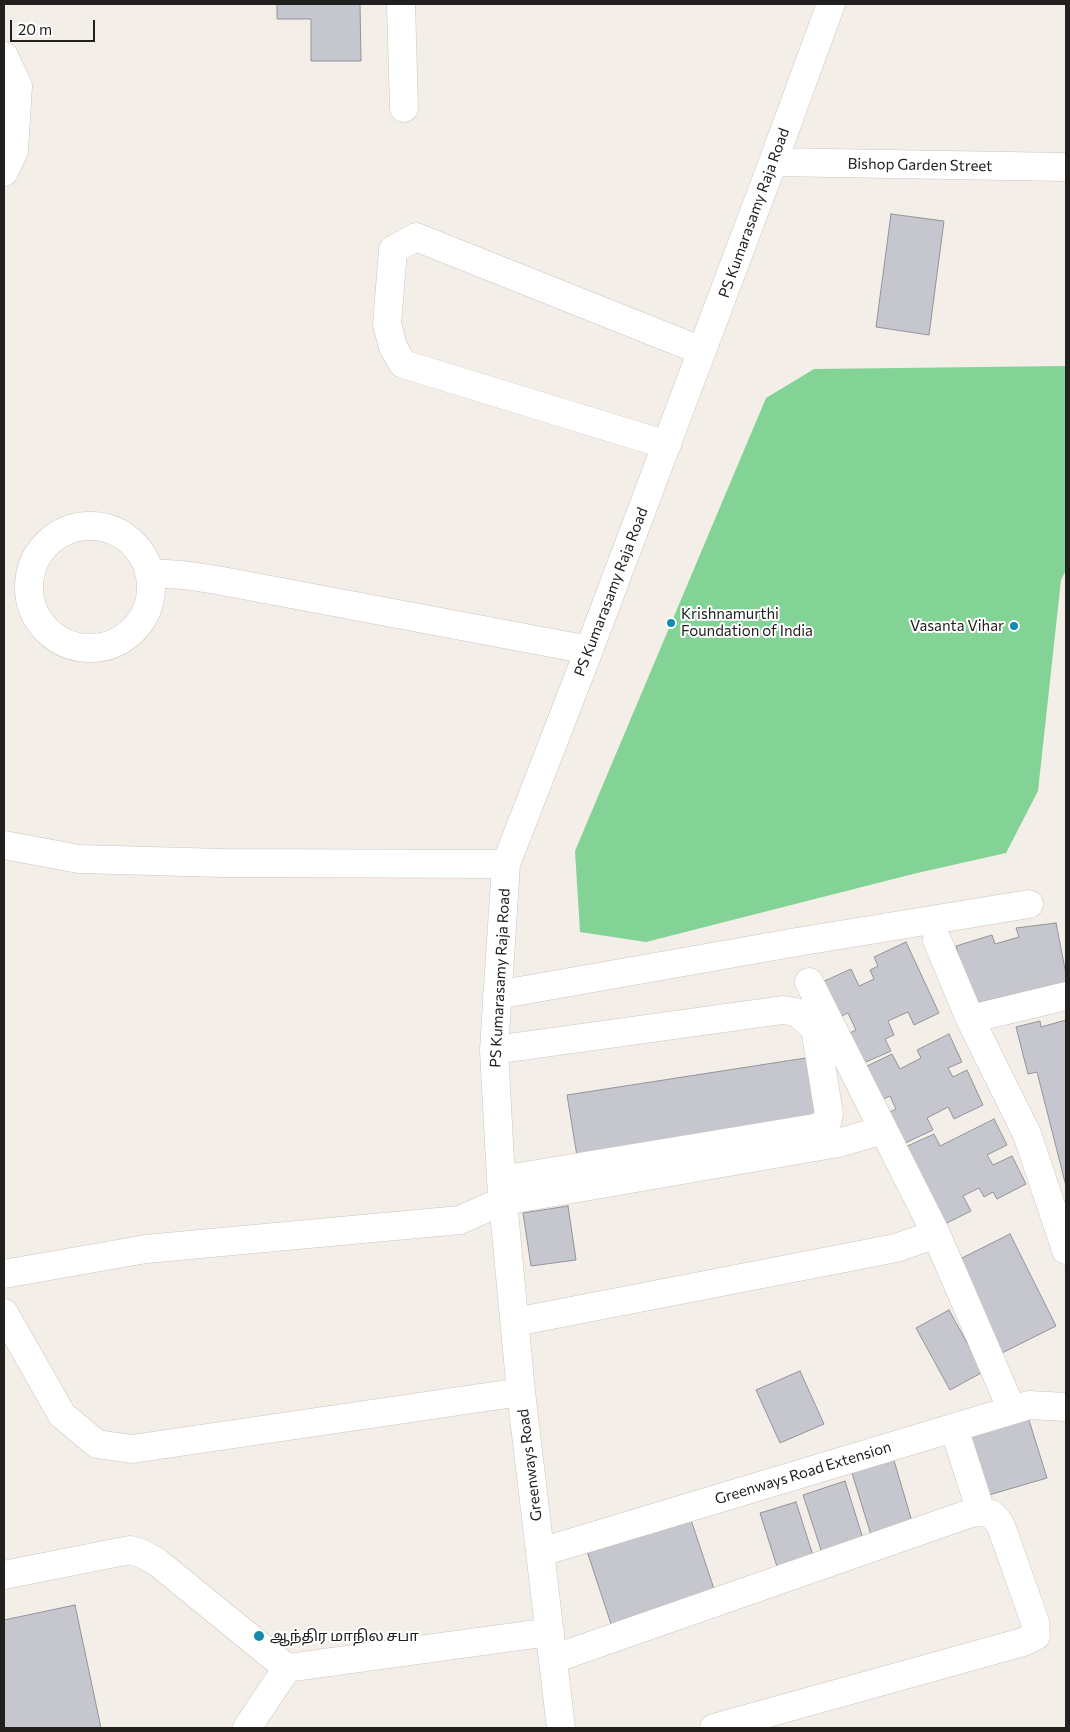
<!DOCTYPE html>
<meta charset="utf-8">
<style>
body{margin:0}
#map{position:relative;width:1070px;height:1732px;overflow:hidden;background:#f4eee8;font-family:Commissioner,sans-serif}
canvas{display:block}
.frame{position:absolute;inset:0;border:5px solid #22201e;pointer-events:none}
.scale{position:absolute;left:10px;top:20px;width:85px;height:22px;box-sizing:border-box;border:2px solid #22201e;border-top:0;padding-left:6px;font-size:15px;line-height:18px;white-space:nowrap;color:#22201e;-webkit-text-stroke:4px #fff;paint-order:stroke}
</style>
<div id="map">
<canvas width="1070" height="1732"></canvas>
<div class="frame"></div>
<div class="scale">20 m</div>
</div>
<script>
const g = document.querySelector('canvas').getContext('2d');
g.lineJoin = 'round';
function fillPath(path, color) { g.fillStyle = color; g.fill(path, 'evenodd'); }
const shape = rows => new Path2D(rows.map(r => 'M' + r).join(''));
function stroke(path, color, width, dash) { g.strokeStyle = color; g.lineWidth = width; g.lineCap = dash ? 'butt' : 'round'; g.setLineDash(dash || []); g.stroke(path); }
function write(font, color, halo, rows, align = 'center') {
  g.font = font + ' Commissioner,"Noto Sans Tamil",sans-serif'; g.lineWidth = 4; g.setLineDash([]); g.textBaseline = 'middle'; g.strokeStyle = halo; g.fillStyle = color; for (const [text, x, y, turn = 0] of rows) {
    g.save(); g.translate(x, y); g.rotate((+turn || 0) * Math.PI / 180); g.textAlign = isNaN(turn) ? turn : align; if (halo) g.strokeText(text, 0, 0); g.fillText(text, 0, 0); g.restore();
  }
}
fillPath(shape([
 [1066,366,1066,570,1061,580,1038,791,1006,853,913,874,646,942,580,932,575,851,766,398,814,369]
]), '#83d396');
const building = shape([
 [277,4,360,4,361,61,311,61,311,19,277,19,277,4],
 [891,214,944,221,929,335,876,327,891,214],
 [1056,923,1066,974,1066,982,973,1004,956,946,992,935,995,944,1019,937,1016,928,1056,923],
 [906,942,939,1013,914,1025,908,1012,888,1021,894,1035,885,1039,891,1051,859,1065,845,1035,856,1030,848,1013,837,1018,820,983,851,969,859,986,874,979,870,970,878,966,874,957,906,942],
 [1066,1020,1066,1186,1037,1072,1028,1074,1016,1027,1040,1021,1041,1027,1066,1020],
 [949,1034,962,1062,948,1068,953,1077,967,1070,983,1105,954,1119,948,1107,927,1118,933,1130,901,1145,886,1114,896,1109,890,1096,879,1101,863,1068,892,1054,900,1069,921,1058,917,1050,949,1034],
 [812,1057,821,1118,577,1156,567,1095,812,1057],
 [994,1119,1007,1145,987,1155,993,1165,1012,1156,1026,1184,997,1199,993,1192,984,1197,979,1188,963,1196,971,1211,941,1226,903,1148,934,1134,940,1146,994,1119],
 [568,1206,576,1260,531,1266,523,1213,568,1206],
 [1010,1234,1056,1326,998,1355,952,1263,1010,1234],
 [949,1310,983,1372,950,1390,916,1328,949,1310],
 [800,1371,824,1424,780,1443,756,1390,800,1371],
 [1028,1417,1047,1478,982,1497,963,1437,1028,1417],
 [893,1457,913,1525,872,1538,851,1470,893,1457],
 [845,1481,865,1545,824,1559,803,1495,845,1481],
 [796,1502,816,1565,780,1576,760,1513,796,1502],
 [690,1517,716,1595,613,1630,587,1551,690,1517],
 [75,1605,101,1728,4,1728,4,1620,75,1605]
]);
fillPath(building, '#c6c7ce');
stroke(building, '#93939a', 1);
const minor = shape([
 [401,4,404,108],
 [4,56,18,86,14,151,4,172],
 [773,162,1066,167],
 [667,445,403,364,393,347,387,324,393,250,416,237,702,351],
 '29 587a61 61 0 1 1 122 0a61 61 0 1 1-122 0Z',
 [149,573,183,575,217,580,589,650],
 [4,845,79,859,223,863,506,864],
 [937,940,970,1019,1027,1134,1066,1250],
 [809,982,936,1234,1012,1410],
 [497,995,797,942,1029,904],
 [970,1019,1066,996],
 [494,1050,783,1010,796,1012,815,1028,829,1114,827,1123,815,1128,501,1180],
 [4,1274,146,1249,460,1220,503,1201,838,1143,883,1130],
 [4,1313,62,1415,97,1444,132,1449,521,1392],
 [515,1322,896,1248,936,1234],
 [954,1428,981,1512],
 [541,1552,1029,1405,1066,1407],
 [4,1575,130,1550,143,1554,157,1562,287,1668,550,1632],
 [553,1659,971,1513,981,1512,991,1514,997,1520,1001,1526,1035,1622,1036,1636,1023,1642,714,1728],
 [247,1728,287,1668],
 [561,1728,521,1392,501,1180,494,1050,506,864,589,650,773,162,831,4]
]);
stroke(minor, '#cbc5bf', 29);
stroke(minor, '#fff', 28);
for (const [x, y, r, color] of [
 [671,623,5,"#138bae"],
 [1014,626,5,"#138bae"],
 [259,1636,6,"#138bae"]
]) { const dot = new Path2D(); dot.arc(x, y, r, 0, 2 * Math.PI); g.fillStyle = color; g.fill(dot); stroke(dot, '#fff', 2); }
write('15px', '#22201e', '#fff', [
 ["Bishop Garden Street",920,165,1],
 ["PS Kumarasamy Raja Road",754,213,-70],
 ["PS Kumarasamy Raja Road",611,592,-69],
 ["PS Kumarasamy Raja Road",500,978,-87],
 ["Greenways Road",530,1465,-97],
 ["Greenways Road Extension",803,1473,-17]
]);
write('15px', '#22201e', '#fff', [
 ["Krishnamurthi",681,614],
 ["Foundation of India",681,631],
 ["Vasanta Vihar",1004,626,"right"],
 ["ஆந்திர மாநில சபா",270,1636]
], 'left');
</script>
